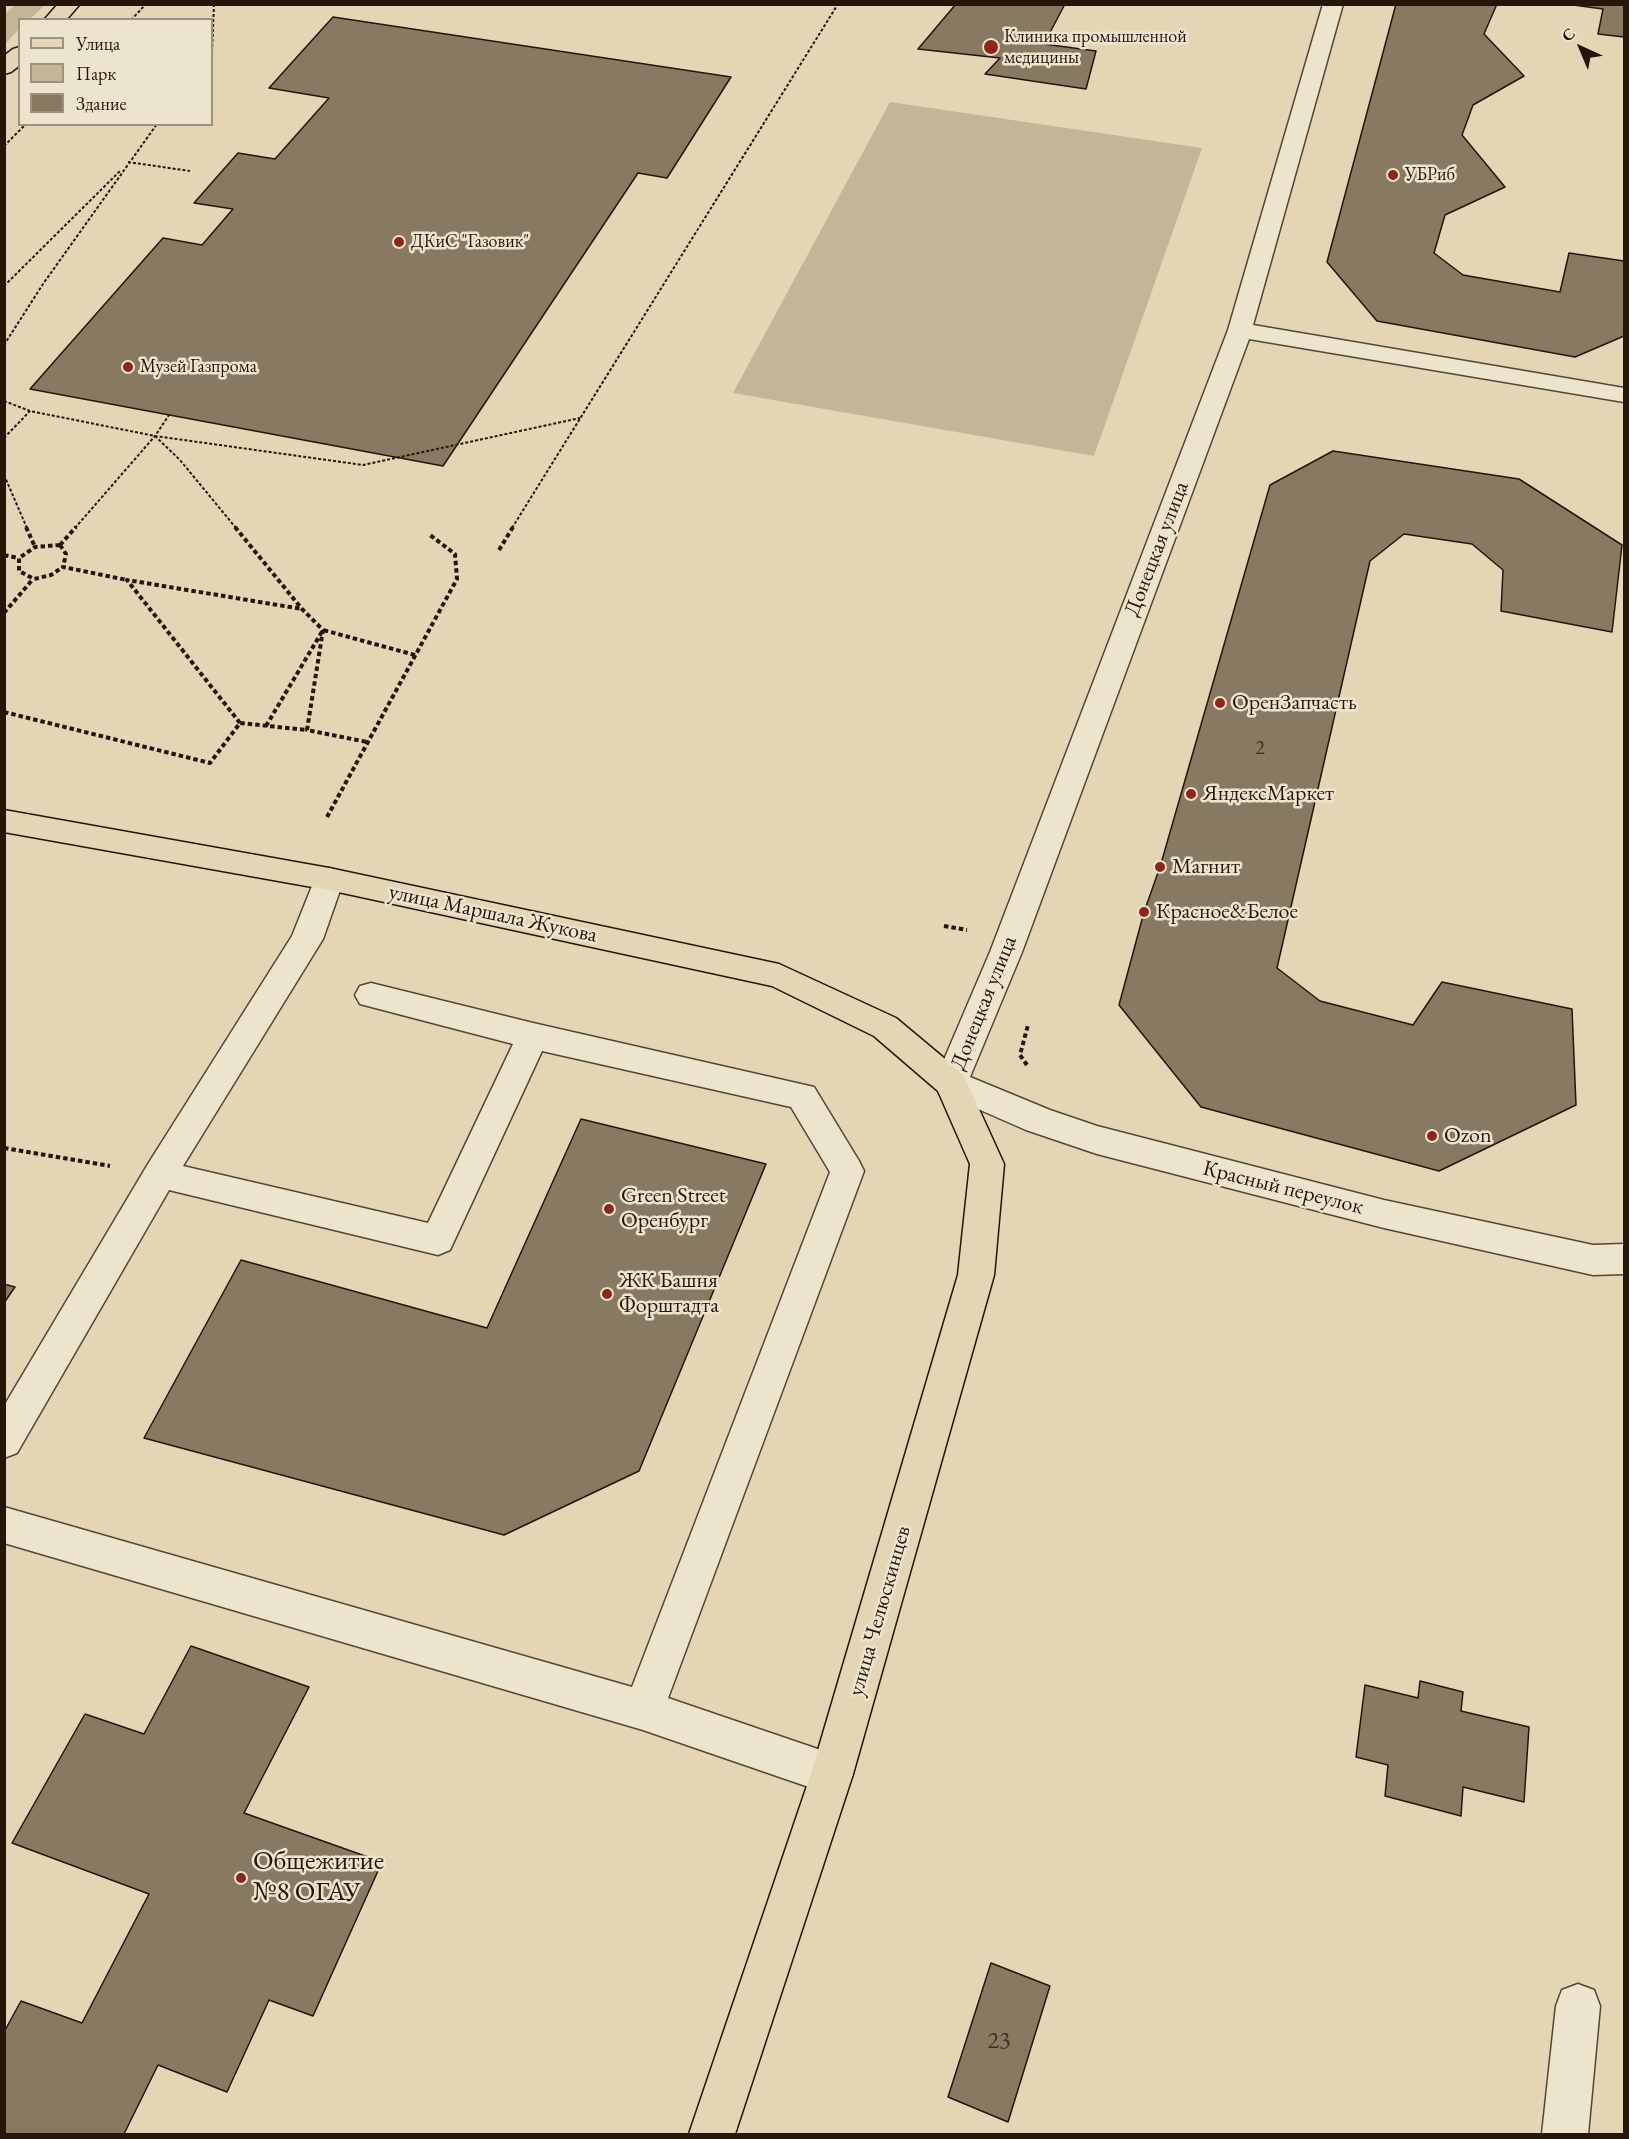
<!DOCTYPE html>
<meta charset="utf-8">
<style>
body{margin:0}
#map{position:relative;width:1629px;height:2139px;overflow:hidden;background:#e4d6b4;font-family:"EB Garamond",serif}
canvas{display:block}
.frame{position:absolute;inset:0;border:6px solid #251609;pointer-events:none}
.legend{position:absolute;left:18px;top:18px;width:195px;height:108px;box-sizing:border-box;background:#ede4ce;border:2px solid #9d927f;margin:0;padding:8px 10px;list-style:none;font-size:18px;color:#251609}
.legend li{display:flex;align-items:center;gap:12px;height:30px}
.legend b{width:30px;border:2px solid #9d927f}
.north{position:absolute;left:1551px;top:18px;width:60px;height:60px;-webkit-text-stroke:4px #ede4ce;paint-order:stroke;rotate:316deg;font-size:16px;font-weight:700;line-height:24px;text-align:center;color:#251609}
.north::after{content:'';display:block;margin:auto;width:21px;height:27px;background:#251609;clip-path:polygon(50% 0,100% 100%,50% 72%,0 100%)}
</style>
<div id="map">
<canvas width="1629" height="2139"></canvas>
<div class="frame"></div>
<ul class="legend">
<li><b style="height:8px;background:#e4d6b4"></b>Улица</li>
<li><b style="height:16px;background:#c4b597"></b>Парк</li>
<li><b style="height:16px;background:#887a62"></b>Здание</li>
</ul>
<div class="north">С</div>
</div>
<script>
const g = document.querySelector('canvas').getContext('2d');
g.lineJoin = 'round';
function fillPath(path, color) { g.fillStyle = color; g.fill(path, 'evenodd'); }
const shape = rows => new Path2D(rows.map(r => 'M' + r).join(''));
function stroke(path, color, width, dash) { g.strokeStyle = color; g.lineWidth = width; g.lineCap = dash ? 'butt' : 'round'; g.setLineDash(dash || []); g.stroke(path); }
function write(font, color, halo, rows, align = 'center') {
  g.font = font + ' "EB Garamond",serif'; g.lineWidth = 5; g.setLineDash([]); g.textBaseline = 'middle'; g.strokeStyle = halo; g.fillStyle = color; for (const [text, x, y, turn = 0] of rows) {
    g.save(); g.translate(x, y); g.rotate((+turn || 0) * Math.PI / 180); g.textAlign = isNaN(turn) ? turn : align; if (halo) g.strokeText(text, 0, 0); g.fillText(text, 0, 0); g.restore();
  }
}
fillPath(shape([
 [15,5,45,5,30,19,20,20,19,29,5,44,5,14],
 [890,102,1202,148,1094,456,733,393]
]), '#c4b597');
const building = shape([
 [956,4,1065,4,1044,44,1096,51,1086,89,985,74,1000,58,918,49,956,4],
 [1396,4,1497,4,1484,34,1524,76,1473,105,1462,135,1505,187,1445,215,1434,253,1463,275,1560,292,1569,253,1624,261,1624,336,1575,357,1377,321,1327,262,1396,4],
 [1566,4,1624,4,1624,37,1598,34,1603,9,1566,4],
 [333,17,731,77,667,178,638,173,443,466,30,389,163,238,202,245,233,209,194,203,238,153,275,159,329,98,269,88,333,17],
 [1333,451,1519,479,1622,545,1612,632,1501,611,1503,570,1472,544,1404,534,1370,561,1277,968,1320,1001,1413,1025,1442,982,1572,1009,1576,1105,1439,1171,1201,1107,1119,1005,1144,912,1160,867,1270,485,1333,451],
 [581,1119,766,1164,639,1471,504,1535,144,1438,241,1260,487,1328,581,1119],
 [4,1284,15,1287,4,1303,4,1284],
 [191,1646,309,1687,244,1813,382,1862,313,2016,269,2000,227,2092,158,2065,124,2134,4,2134,4,2032,21,2001,82,2023,149,1894,12,1843,85,1714,144,1734,191,1646],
 [1420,1681,1463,1692,1461,1711,1529,1727,1524,1802,1463,1787,1461,1816,1385,1796,1388,1765,1356,1757,1365,1685,1418,1698,1420,1681],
 [991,1963,1050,1986,1008,2122,948,2097,991,1963]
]);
fillPath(building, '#887a62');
stroke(building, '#251609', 1.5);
const minor = shape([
 [1323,4,1343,4,1253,325,1624,388,1624,402,1249,339,1022,952,970,1077,1050,1110,1097,1126,1384,1200,1593,1245,1624,1244,1624,1274,1593,1275,1384,1228,1097,1154,1026,1130,939,1092,934,1083,990,952,1228,330,1323,4],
 [329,868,340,871,344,879,323,939,183,1166,428,1223,513,1044,360,1004,355,995,360,986,371,983,533,1023,814,1087,859,1161,864,1171,668,1698,847,1759,853,1774,847,1789,832,1795,643,1730,4,1543,4,1507,632,1687,830,1172,791,1107,542,1051,450,1250,438,1255,169,1190,17,1453,4,1458,4,1406,148,1164,292,936,318,871,329,868],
 [1578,1984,1594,1990,1600,2006,1588,2134,1542,2134,1556,2006,1562,1990,1578,1984]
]);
const major = shape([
 [58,4,80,4,66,20,44,20,58,4],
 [20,47,20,65,11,72,4,74,4,56,13,49,20,47],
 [4,810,329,868,779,964,896,1018,963,1074,1004,1164,994,1275,853,1774,735,2134,689,2134,811,1774,958,1275,970,1164,938,1091,874,1036,772,986,329,890,4,832,4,810]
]);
stroke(minor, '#554634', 3);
stroke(major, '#251609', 3);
stroke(shape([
 [131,20,146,4],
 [212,52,214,4],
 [4,146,26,124],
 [128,162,190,171],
 [4,286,121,170],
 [4,345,43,284,157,124],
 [4,401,30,411,155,436,363,465,580,418],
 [155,436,180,460,236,528],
 [4,438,30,411],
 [4,475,27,528],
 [75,528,155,436,169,415],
 [512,528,838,4]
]), '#251609', 2, [3, 2]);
stroke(shape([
 [26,527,35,547],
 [235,527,302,609,323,630,307,730,367,742],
 [60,545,76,527],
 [60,545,35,547,19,558,19,571,34,579,51,575,63,567],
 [60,545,66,554,63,567,127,580],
 [499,550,513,527],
 [4,555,18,558],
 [4,613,33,579],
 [4,712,210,763,240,723,307,730],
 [240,723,127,580,302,609],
 [266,726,323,630,415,655],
 [327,817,457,579,455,554,430,535],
 [944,926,967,930],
 [1027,1065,1020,1055,1028,1025],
 [4,1148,110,1166]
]), '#251609', 4, [4.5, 3]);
fillPath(minor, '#ede4ce');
fillPath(major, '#e4d6b4');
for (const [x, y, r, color] of [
 [991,47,8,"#8f2418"],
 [1393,175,6,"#8f2418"],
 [399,242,6,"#8f2418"],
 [128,367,6,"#8f2418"],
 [1220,703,6,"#8f2418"],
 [1191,794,6,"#8f2418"],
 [1160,867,6,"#8f2418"],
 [1144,912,6,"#8f2418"],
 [1432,1136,6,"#8f2418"],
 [609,1209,6,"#8f2418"],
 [607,1294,6,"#8f2418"],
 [241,1878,6,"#8f2418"]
]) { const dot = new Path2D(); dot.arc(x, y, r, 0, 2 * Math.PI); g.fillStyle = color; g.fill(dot); stroke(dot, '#ede4ce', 2); }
write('18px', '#251609', '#ede4ce', [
 ["Клиника промышленной",1004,37],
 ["медицины",1004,58],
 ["УБРиб",1405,175],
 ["ДКиC \"Газовик\"",411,242],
 ["Музей Газпрома",140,367]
], 'left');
write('20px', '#3e2f1f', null, [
 ["2",1260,749]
]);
write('22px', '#251609', '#ede4ce', [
 ["Донецкая улица",1157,549,-69],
 ["улица Маршала Жукова",493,914,12],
 ["Донецкая улица",984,1003,-68],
 ["Красный переулок",1283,1188,14],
 ["улица Челюскинцев",880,1611,-74]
]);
write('22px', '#251609', '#ede4ce', [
 ["ОренЗапчасть",1232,703],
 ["ЯндексМаркет",1203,794],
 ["Магнит",1172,867],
 ["Красное&Белое",1156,912],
 ["Ozon",1444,1136],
 ["Green Street",621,1196],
 ["Оренбург",621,1221],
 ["ЖК Башня",619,1281],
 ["Форштадта",619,1306]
], 'left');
write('24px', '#3e2f1f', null, [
 ["23",999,2041]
]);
write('27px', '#251609', '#ede4ce', [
 ["Общежитие",253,1862],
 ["№8 ОГАУ",253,1893]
], 'left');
</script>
